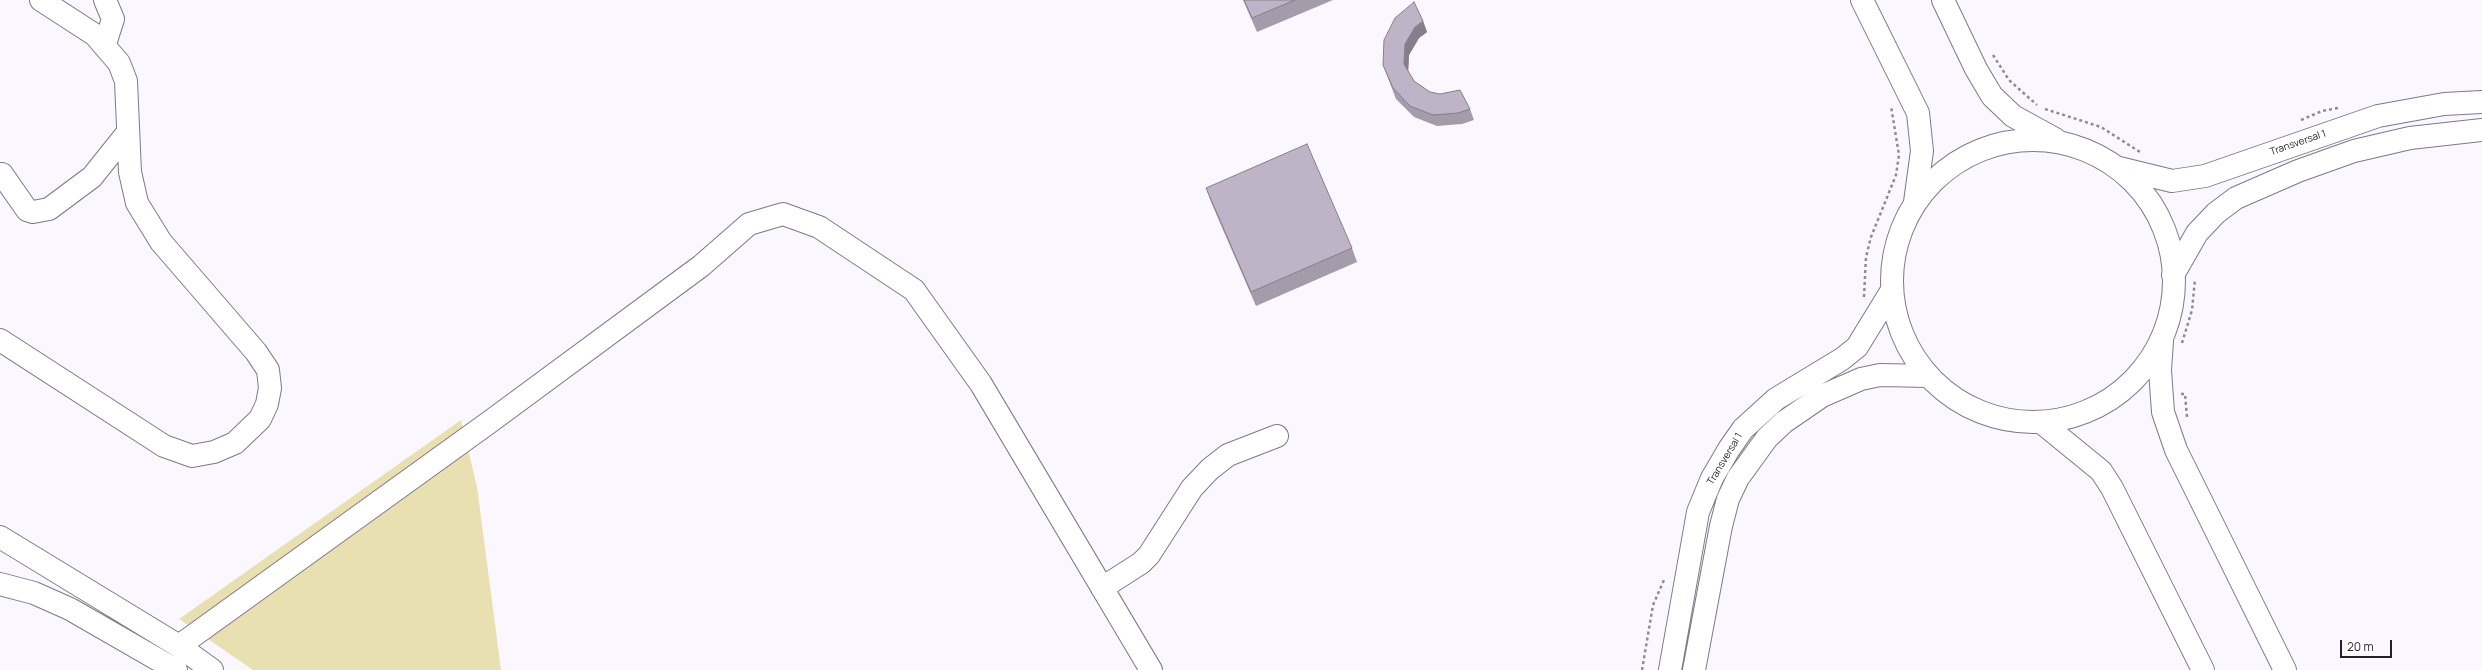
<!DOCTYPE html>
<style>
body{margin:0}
#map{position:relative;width:2482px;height:670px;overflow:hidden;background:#fbf7ff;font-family:Manrope,sans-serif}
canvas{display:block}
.scale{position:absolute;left:2340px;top:640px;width:52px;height:18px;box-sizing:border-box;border:2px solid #252128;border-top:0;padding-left:5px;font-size:12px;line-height:14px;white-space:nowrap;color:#252128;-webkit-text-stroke:3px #fff;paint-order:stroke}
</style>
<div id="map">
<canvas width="2482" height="670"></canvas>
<div class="scale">20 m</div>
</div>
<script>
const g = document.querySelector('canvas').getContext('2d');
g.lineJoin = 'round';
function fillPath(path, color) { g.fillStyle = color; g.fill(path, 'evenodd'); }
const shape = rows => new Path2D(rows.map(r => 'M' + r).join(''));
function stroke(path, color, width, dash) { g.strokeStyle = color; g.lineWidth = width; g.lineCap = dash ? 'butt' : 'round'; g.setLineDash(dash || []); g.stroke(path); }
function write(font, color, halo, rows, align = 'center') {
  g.font = font + ' Manrope,sans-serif'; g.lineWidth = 3; g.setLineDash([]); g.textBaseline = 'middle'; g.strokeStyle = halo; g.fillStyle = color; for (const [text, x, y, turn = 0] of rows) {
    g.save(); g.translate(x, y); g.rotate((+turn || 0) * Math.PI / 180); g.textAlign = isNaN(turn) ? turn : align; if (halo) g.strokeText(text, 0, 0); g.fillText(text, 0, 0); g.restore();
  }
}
fillPath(shape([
 [461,420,477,487,501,670,253,670,179,619]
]), '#e9e0b1');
const minor = shape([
 [1862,0,1918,113,1922,151,1915,202],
 [1943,0,1976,69,1992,96,2013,116,2055,139],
 [105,44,113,19,105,0],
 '1892 281a141 141 0 1 1 282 0a141 141 0 1 1-282 0Z',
 [2119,168,2172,181,2205,176,2378,116,2444,104,2482,102],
 [2,174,27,210,33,212,49,209,92,177,128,132],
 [2173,275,2197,233,2216,213,2236,198,2298,171,2354,151,2410,138,2482,130],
 [0,340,164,446,192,456,214,452,235,443,260,419,267,404,270,388,268,370,256,352,161,242,137,203,130,172,126,81,119,63,95,35,41,0],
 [2162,341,2160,370,2163,412,2176,450,2285,670],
 [2041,422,2101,471,2112,488,2203,670],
 [1102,588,1141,563,1149,555,1192,488,1210,469,1228,455,1277,436],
 [179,646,491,421,701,266,749,224,783,214,819,227,914,290,981,384,1151,670],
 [1670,670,1698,512,1712,478,1729,449,1743,429,1776,399,1842,359,1857,347,1892,290],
 [1694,670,1721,526,1728,499,1738,478,1767,438,1784,422,1822,396,1861,379,1880,375,1929,376]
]);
const major = shape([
 [0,537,179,646,212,670],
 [0,584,34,593,70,609,176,670]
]);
stroke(minor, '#817788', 24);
stroke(major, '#817788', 24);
stroke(shape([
 [1993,55,2009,80,2037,105],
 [2045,109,2101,127,2140,152],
 [2301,120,2322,111,2338,108],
 [1864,297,1866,257,1871,237,1896,175,1899,155,1891,106],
 [2182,343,2192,310,2195,279],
 [2181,394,2185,394,2187,417],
 [1642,670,1653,605,1664,580]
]), '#8f8b93', 2.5, [3, 3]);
stroke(minor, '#fff', 22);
stroke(major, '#fff', 22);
fillPath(shape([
 [1243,0,1333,0,1257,32],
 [1423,21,1427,32,1419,38,1409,55,1408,71,1414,81,1430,92,1470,109,1474,120,1462,124,1437,126,1414,117,1396,99,1383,65],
 [1206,188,1352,248,1357,262,1256,306,1211,202]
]), '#a49bab');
fillPath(shape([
 [1423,21,1427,32,1419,38,1409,55,1408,75,1404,64,1405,44,1415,27]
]), '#867e8b');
const building = shape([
 [1244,0,1295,0,1252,18,1244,0],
 [1414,2,1423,21,1415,27,1405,44,1404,64,1414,81,1430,92,1440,94,1460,90,1470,109,1458,113,1433,115,1410,106,1393,88,1383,65,1384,40,1395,18,1414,2],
 [1307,144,1352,248,1251,292,1206,188,1307,144]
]);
fillPath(building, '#bfb4c7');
stroke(building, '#867e8b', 1);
write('10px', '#252128', '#fff', [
 ["Transversal 1",2298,143,-19],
 ["Transversal 1",1725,459,-59]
]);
</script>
